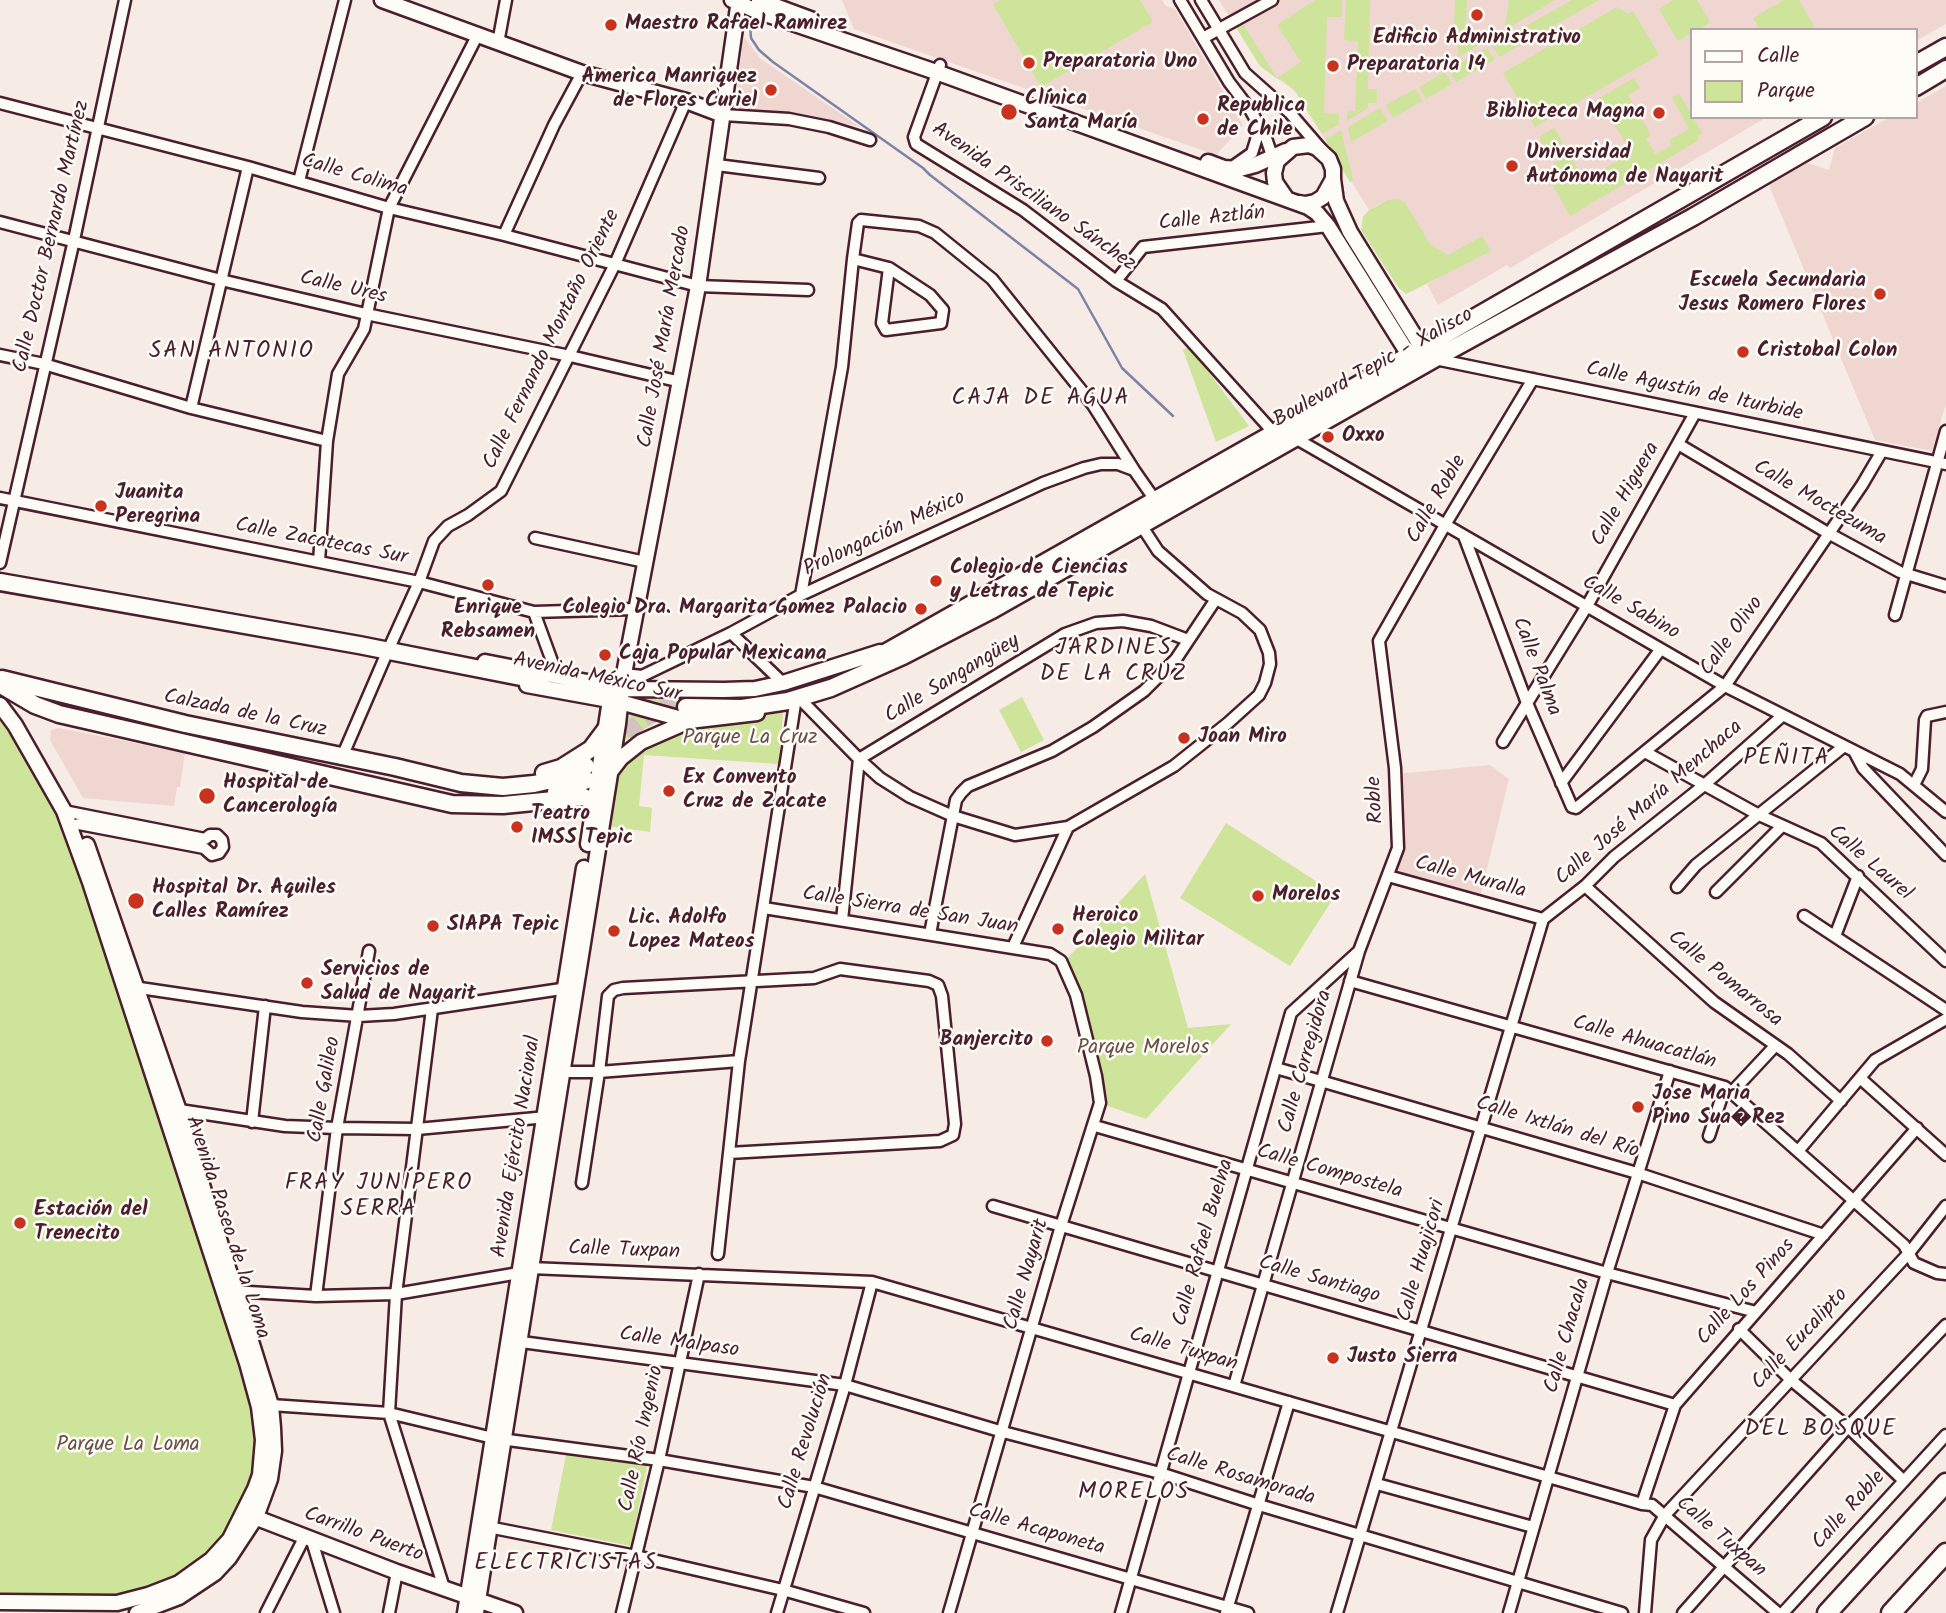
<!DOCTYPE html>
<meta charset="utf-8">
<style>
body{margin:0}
#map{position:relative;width:1946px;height:1613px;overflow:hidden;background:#f7ebe6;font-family:Kalam,sans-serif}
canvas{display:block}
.legend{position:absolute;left:1690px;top:28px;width:228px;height:91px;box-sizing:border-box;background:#fdfcf7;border:2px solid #b5a4a5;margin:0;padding:9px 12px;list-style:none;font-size:21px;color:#4a1f2b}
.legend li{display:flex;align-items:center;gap:14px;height:35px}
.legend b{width:35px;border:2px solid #b5a4a5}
</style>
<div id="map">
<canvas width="1946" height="1613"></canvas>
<ul class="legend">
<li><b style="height:9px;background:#fdfcf7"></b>Calle</li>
<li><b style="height:19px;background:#cde49a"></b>Parque</li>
</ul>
</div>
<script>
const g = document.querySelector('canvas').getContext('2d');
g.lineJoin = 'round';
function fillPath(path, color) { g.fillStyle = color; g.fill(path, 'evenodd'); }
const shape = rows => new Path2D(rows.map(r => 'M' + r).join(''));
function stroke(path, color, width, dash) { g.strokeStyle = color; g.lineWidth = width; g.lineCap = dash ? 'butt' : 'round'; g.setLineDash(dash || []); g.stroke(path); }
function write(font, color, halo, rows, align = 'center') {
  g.font = font + ' Kalam,sans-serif'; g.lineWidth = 5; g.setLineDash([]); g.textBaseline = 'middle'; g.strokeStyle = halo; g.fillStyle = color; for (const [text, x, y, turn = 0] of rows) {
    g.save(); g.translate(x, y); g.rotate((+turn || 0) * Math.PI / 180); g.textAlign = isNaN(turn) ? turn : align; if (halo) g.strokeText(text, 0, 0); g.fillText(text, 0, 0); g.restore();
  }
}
fillPath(shape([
 [842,0,1162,0,1166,6,1175,9,1243,125,1216,155,854,29],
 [1219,0,1946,0,1946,24,1916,41,1916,30,1692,30,1692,117,1767,117,1510,268,1507,265,1438,305,1427,284,1446,273,1405,202,1398,199,1379,204,1369,210,1295,91,1260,66],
 [744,37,761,59,860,127,799,113,734,109],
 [1946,86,1946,404,1932,451,1875,440,1768,183,1807,163,1829,170,1835,148,1890,117,1916,117,1916,103],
 [59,728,185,753,180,787,177,787,174,806,83,798,50,740,51,730],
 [1490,765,1509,779,1479,901,1388,876,1398,848,1396,774]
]), '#f0d6d1');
fillPath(shape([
 [1001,0,1140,0,1153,22,1041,87,993,4],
 [1315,0,1342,0,1342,17,1327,17,1324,113,1339,114,1339,124,1322,134,1295,91,1284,81,1276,78,1260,66,1236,27,1242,23,1277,78,1301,62,1277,25],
 [1346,0,1370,0,1368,89,1377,89,1377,103,1368,103,1368,108,1347,121,1347,111,1355,111,1358,42,1344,40],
 [1455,0,1467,0,1466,30,1494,31,1494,37,1458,57,1459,28,1454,28],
 [1509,0,1555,0,1505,30],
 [1572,0,1599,0,1499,57,1492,45],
 [1674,0,1697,0,1710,22,1698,30,1692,30,1692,33,1678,41,1659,9],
 [1784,0,1799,0,1816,30,1760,30,1753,18],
 [1617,7,1628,14,1633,11,1659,55,1535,127,1503,73],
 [1487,48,1494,60,1456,82,1449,69],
 [1445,72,1452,84,1426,99,1419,87],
 [1634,78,1640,88,1628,95,1651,135,1646,138,1655,154,1672,145,1669,140,1689,129,1672,97,1679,93,1702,133,1697,136,1699,140,1570,216,1549,178,1562,178,1554,163,1569,154,1585,180,1631,153,1599,98],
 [1415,89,1422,101,1393,118,1386,105],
 [1380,108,1388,121,1351,142,1348,127],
 [1554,128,1563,143,1548,152,1539,137],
 [1341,130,1353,180,1350,182,1325,139],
 [1398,199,1405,202,1430,244,1448,255,1482,236,1491,251,1406,294,1398,287,1361,230,1363,217,1369,210,1388,200],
 [1189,346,1249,426,1216,442,1183,350],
 [684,694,683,705,689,712,630,698,630,695],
 [1022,697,1044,740,1021,752,999,710],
 [633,711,660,720,626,740,626,721],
 [783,712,779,764,644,755,639,806,652,808,650,832,608,826,613,778,648,734],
 [0,718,4,720,62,826,118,989,244,1376,254,1415,257,1446,253,1477,229,1533,209,1556,181,1577,146,1591,106,1599,0,1597],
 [1226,823,1336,894,1290,966,1180,898],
 [1145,874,1188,1028,1231,1024,1146,1119,1108,1106,1104,1088,1065,961],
 [567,1450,647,1466,631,1546,551,1530]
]), '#cde49a');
stroke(shape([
 [749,13,751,38,759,50,773,62,923,168,930,175,1078,289,1122,368,1173,416]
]), '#7c84a5', 2.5);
stroke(shape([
 [612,693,679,702],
 [610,751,625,734,643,719,667,709]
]), '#d4c2c1', 16, [16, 8]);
const street = shape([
 [1180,0,1229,82,1251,111,1266,138,1274,162],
 [1201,0,1245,73,1290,113,1322,150],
 [1203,38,1272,0],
 [498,43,506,0],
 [940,65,914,137,916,144,1023,210,1116,281,1162,309,1274,433],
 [0,103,248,167,389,208,504,235,698,286,808,290],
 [723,115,789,119,829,127,870,140],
 [717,165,819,178],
 [1235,165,1252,153,1257,137,1258,124],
 [299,181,345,0],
 [0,222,221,280,366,314,570,356,681,382],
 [504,235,554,125,582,73],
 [853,259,889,268,930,295,943,310,941,323,886,330,882,323,889,268],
 [1116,281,1143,247,1328,226],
 [0,355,44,364,191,408,327,441],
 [1435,359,1946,464],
 [191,408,248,167],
 [1295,438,1725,686,1900,774,1946,812],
 [1678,444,1828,533,1900,572,1946,586],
 [0,498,419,582,534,612,635,609],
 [1464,536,1527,703,1572,807,1576,808,1725,686,1862,485,1882,451],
 [535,538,645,562],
 [319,562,327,441,338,374,364,329,389,208,477,36],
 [0,563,74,240,125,0],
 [801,595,842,367,853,259,858,223,861,220,919,226,935,233,992,279,1093,405,1134,470],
 [534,612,557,675],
 [1895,615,1946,431],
 [731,633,783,683],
 [390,646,419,582,434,541,448,526,468,515,501,491,615,264,686,101],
 [624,674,642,676,731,633,801,595,1043,483,1084,468,1101,464,1118,464,1134,470,1155,500,1153,505],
 [803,702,859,759,880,778,910,797,953,816,1015,835,1068,827,1174,766,1228,723,1259,695,1265,683,1270,664,1269,653,1260,630,1242,613,1207,594,1158,551,1141,525,1144,521],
 [1503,742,1587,606,1695,413],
 [1645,752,1759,815,1821,843,1946,961],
 [1855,753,1863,768,1946,855],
 [342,757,386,655],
 [1561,783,1660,650],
 [1914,785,1922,769,1925,720,1927,716,1946,712],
 [64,811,205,839,210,835,217,835,222,840,223,847,219,853,212,855,204,848,79,824,70,827],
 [1388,876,1543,919],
 [1585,886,1714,1002,1788,1054,1841,1101],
 [1677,887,1696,865,1843,747],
 [1716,892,1782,826],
 [764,908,1050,954,1061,961,1076,995,1096,1076,1100,1103,1061,1226,949,1613],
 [1804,916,1946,1010],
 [1543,919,1585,886,1614,857,1703,786,1782,716],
 [842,920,859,759,1065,634,1096,623,1123,621,1151,626,1188,640],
 [930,934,956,800,961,793,968,786,1052,751,1093,727,1144,691,1176,659,1216,599],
 [1835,936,1858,876],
 [1013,947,1068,827],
 [1350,981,1725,1087,1904,1245,1914,1263,1937,1273,1946,1274],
 [133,987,302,1012,359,1016,394,1014,568,988],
 [432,1009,396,1294,389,1413,444,1588],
 [1276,1068,1637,1173,1824,1235],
 [559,1072,599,1072,739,1061],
 [1860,1078,1946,1155],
 [1732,1092,1775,1046],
 [173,1109,285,1126,337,1128,417,1129,547,1117],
 [252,1122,265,1006],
 [1095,1126,1607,1273,1756,1312],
 [1709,1136,1725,1087],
 [1799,1150,1875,1060,1946,1019],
 [582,1183,599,1072,608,996,614,990,623,988,814,978,840,969,929,981,938,985,942,996,955,1124,953,1135,940,1141,729,1153],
 [993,1206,1675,1405],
 [718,1254,739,1061,795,704],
 [232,1291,316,1296,396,1294,519,1273,530,1268,872,1282,1642,1504,1652,1505,1778,1613],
 [316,1296,337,1128,369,951],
 [1739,1329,1791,1380,1848,1427,1904,1481],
 [514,1341,845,1385,1003,1432,1160,1473,1259,1505,1622,1613],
 [1234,1386,1359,951,1398,848,1395,768,1379,641,1445,525,1533,379],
 [271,1405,389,1413,493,1438,659,1460,814,1487,1248,1613],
 [1377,1484,1533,1527],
 [1642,1504,1675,1405,1917,1128],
 [483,1526,636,1556,783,1590,864,1613],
 [312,1541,334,1613],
 [266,1613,304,1538],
 [389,1613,397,1572],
 [622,1613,659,1460,699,1274],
 [777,1613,845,1385,872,1282],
 [1121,1613,1291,1013,1359,951],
 [1226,1613,1289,1402],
 [1337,1613,1543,919],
 [1509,1613,1607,1273,1670,1071],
 [1645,1613,1651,1540,1665,1515,1909,1253,1946,1206],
 [1683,1613,1848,1427,1946,1325],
 [1783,1613,1946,1435]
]);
const secondary = shape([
 [382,0,582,73,686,101,723,115],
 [732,0,754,10,936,72,1308,207,1317,213,1328,226,1409,355,1420,357],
 [759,0,813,20],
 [1208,162,1224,168,1240,169,1255,165,1286,151],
 [1333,179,1336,201,1350,232,1422,348,1428,354],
 [1286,198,1275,182,1274,173,1277,161,1293,147,1309,145,1317,148,1329,159,1333,169,1333,179,1323,197,1315,202,1305,204,1299,203],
 [485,662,623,689,724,690,755,689,783,683,880,652],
 [527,685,620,702,689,721,757,713],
 [0,705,15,725,64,811,90,882,247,1363,259,1407,263,1440,260,1475,255,1489,230,1539,211,1560,179,1583,148,1595,117,1603,0,1602],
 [611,771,621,758,641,742,689,721],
 [588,844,612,687,623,679],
 [87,845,178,1108,271,1405,273,1428,274,1451,270,1479,256,1517,229,1558,215,1573,179,1597,137,1613],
 [249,1515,397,1572,515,1613],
 [465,1613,584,868],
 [476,1613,618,724,623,679,698,286,739,0]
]);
const primary = shape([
 [1916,64,1946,47],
 [1916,87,1946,69],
 [0,582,359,645,541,681],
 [869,662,1274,433,1823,117],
 [2,679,185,724,395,767,461,783,503,787,534,784,569,776,586,766],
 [1,685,35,705,59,714,452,804,503,805,584,797,594,803],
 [686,707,742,708,788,701,831,688,903,656,990,611,1434,359,1693,217,1865,117],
 [544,773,561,768,591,749,606,729],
 [556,792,587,780]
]);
const highway = shape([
 [1827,1613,1946,1483],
 [1891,1613,1946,1553]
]);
stroke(street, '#4a1f2b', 15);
stroke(secondary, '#4a1f2b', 19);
stroke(primary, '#4a1f2b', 21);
stroke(highway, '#4a1f2b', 23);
stroke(street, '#fdfcf7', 10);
stroke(secondary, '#fdfcf7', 14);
stroke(primary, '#fdfcf7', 16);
stroke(highway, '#fdfcf7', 18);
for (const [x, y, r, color] of [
 [1477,15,7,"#c8321e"],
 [611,25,7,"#c8321e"],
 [1029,63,7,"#c8321e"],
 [1333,66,7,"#c8321e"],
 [771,90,7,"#c8321e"],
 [1009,112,9,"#c8321e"],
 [1659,113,7,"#c8321e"],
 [1203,119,7,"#c8321e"],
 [1512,166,7,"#c8321e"],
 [1880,294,7,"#c8321e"],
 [1743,352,7,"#c8321e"],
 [1328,437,7,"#c8321e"],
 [101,506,7,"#c8321e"],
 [936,581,7,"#c8321e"],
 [488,585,7,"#c8321e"],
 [921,609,7,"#c8321e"],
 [605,655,7,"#c8321e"],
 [1184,738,7,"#c8321e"],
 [669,791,7,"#c8321e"],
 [207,796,9,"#c8321e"],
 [517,827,7,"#c8321e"],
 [1258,896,7,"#c8321e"],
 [136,901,9,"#c8321e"],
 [433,926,7,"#c8321e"],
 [1058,929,7,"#c8321e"],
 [614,931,7,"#c8321e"],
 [307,983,7,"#c8321e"],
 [1047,1041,7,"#c8321e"],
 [1638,1107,7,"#c8321e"],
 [20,1223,7,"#c8321e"],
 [1333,1358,7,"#c8321e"]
]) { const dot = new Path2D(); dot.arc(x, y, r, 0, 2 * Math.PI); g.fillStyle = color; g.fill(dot); stroke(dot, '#fdfcf7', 2.5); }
write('bold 21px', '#4a1f2b', '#fdfcf7', [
 ["Maestro Rafael Ramirez",625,25],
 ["Edificio Administrativo",1477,39,"center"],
 ["Preparatoria Uno",1043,63],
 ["Preparatoria 14",1347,66],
 ["America Manriquez",757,78,"right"],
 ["de Flores Curiel",757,102,"right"],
 ["Clínica",1025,100],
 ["Santa María",1025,124],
 ["Republica",1217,107],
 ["de Chile",1217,131],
 ["Biblioteca Magna",1645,113,"right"],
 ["Universidad",1526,154],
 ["Autónoma de Nayarit",1526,178],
 ["Escuela Secundaria",1866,282,"right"],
 ["Jesus Romero Flores",1866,306,"right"],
 ["Cristobal Colon",1757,352],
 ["Oxxo",1342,437],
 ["Juanita",115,494],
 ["Peregrina",115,518],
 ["Colegio de Ciencias",950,569],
 ["y Letras de Tepic",950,593],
 ["Enrique",488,609,"center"],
 ["Rebsamen",488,633,"center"],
 ["Colegio Dra. Margarita Gomez Palacio",907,609,"right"],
 ["Caja Popular Mexicana",619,655],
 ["Joan Miro",1198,738],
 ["Ex Convento",683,779],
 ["Cruz de Zacate",683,803],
 ["Hospital de",223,784],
 ["Cancerología",223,808],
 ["Teatro",531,815],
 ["IMSS Tepic",531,839],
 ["Hospital Dr. Aquiles",152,889],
 ["Calles Ramírez",152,913],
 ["Morelos",1272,896],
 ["Heroico",1072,917],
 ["Colegio Militar",1072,941],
 ["Lic. Adolfo",628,919],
 ["Lopez Mateos",628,943],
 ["SIAPA Tepic",447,926],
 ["Servicios de",321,971],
 ["Salud de Nayarit",321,995],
 ["Banjercito",1033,1041,"right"],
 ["Jose Maria",1652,1095],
 ["Pino Sua�Rez",1652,1119],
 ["Estación del",34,1211],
 ["Trenecito",34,1235],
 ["Justo Sierra",1347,1358]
], 'left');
write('21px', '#4a1f2b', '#fdfcf7', [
 ["Calle Colima",354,177,16],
 ["Avenida Prisciliano Sánchez",1033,198,35],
 ["Calle Aztlán",1212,220,-6],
 ["Calle Doctor Bernardo Martínez",53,237,-77],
 ["Calle Ures",343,289,13],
 ["Calle José María Mercado",666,337,-80],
 ["Calle Fernando Montaño Oriente",553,340,-64],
 ["Boulevard Tepic - Xalisco",1374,369,-29],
 ["Calle Agustín de Iturbide",1694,393,12],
 ["Calle Higuera",1627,495,-60],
 ["Calle Roble",1438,500,-60],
 ["Calle Moctezuma",1819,504,30],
 ["Prolongación México",885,535,-25],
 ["Calle Zacatecas Sur",321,543,11],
 ["Calle Sabino",1630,609,30],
 ["Calle Olivo",1733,637,-54],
 ["Calle Palma",1535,667,69],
 ["Avenida México Sur",597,679,12],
 ["Calle Sangangüey",953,680,-31],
 ["Calzada de la Cruz",245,715,12],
 ["Roble",1377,800,-93],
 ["Calle José María Menchaca",1650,804,-41],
 ["Calle Laurel",1869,864,41],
 ["Calle Muralla",1470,879,15],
 ["Calle Sierra de San Juan",910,912,9],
 ["Calle Pomarrosa",1724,980,39],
 ["Calle Ahuacatlán",1644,1044,16],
 ["Calle Corregidora",1307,1062,-74],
 ["Calle Galileo",326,1090,-80],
 ["Calle Ixtlán del Río",1557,1129,17],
 ["Avenida Ejército Nacional",518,1147,-81],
 ["Calle Compostela",1329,1173,16],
 ["Avenida Paseo de la Loma",226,1228,72],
 ["Calle Rafael Buelna",1205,1243,-74],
 ["Calle Tuxpan",624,1252,2],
 ["Calle Huajicori",1423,1261,-74],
 ["Calle Nayarit",1028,1275,-74],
 ["Calle Santiago",1319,1281,16],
 ["Calle Los Pinos",1747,1293,-48],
 ["Calle Chacala",1569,1336,-74],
 ["Calle Eucalipto",1801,1340,-47],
 ["Calle Malpaso",679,1344,8],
 ["Calle Tuxpan",1183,1351,16],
 ["Calle Río Ingenio",643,1439,-78],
 ["Calle Revolución",807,1442,-73],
 ["Calle Rosamorada",1240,1478,17],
 ["Calle Roble",1850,1511,-48],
 ["Calle Acaponeta",1036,1531,16],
 ["Carrillo Puerto",363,1536,20],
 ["Calle Tuxpan",1720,1538,41]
]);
write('21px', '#6b5047', '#fdfcf7', [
 ["Parque La Cruz",750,739],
 ["Parque Morelos",1143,1049],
 ["Parque La Loma",128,1446]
]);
g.letterSpacing = '2px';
write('23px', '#4a1f2b', '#fdfcf7', [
 ["SAN ANTONIO",232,353],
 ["CAJA DE AGUA",1041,400],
 ["JARDINES",1114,650],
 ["DE LA CRUZ",1114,676],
 ["PEÑITA",1787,760],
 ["FRAY JUNÍPERO",379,1185],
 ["SERRA",379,1211],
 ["DEL BOSQUE",1821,1431],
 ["MORELOS",1134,1494],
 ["ELECTRICISTAS",566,1565]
]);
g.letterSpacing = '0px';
</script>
